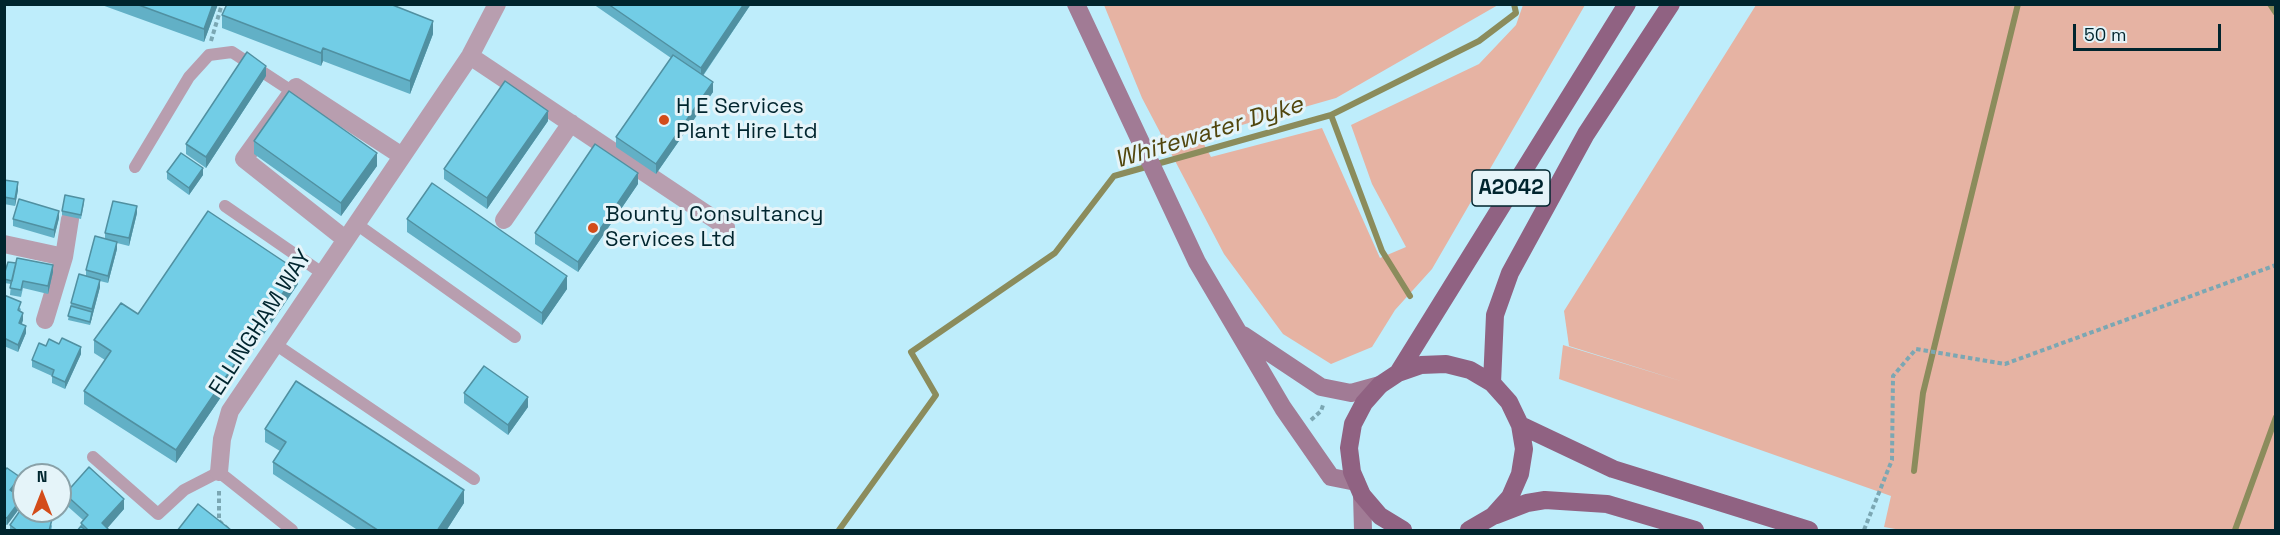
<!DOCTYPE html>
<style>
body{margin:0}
#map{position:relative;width:2280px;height:535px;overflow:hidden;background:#beedfb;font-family:"Space Grotesk",sans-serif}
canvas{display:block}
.frame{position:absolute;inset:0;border:6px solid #00252e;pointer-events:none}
.north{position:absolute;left:12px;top:463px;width:60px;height:60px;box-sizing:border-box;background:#e5f4f9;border:2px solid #89a1a8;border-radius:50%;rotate:0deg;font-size:16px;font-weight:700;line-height:24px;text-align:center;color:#00252e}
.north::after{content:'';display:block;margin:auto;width:21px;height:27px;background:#d34c1a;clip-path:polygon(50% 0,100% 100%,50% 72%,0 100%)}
.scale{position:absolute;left:2073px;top:24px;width:148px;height:27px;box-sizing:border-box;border:3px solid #00252e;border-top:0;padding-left:8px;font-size:18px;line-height:21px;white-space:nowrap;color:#00252e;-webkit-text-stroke:4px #e5f4f9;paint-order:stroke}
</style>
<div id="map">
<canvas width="2280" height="535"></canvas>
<div class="frame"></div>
<div class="north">N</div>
<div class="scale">50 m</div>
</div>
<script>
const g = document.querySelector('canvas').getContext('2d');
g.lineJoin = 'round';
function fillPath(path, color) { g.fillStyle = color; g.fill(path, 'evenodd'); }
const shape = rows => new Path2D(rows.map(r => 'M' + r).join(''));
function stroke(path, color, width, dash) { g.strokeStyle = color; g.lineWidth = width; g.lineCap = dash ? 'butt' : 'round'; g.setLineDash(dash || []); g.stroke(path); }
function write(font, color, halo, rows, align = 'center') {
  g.font = font + ' "Space Grotesk",sans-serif'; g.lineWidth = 6; g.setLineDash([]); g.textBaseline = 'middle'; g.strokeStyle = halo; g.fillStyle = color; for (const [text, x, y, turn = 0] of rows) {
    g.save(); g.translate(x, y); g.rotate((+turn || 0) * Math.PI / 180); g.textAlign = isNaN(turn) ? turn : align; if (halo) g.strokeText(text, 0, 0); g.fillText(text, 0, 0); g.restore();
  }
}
fillPath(shape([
 [1104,5,1498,5,1336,98,1200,137,1211,157,1322,128,1380,258,1406,247,1372,184,1351,125,1479,64,1516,25,1523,5,1585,5,1432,269,1395,310,1372,347,1331,364,1283,334,1224,254,1142,98],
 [1756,5,2275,5,2275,530,1901,530,1884,527,1891,496,1559,379,1563,345,1684,382,1569,346,1564,311]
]), '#e6b3a3');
stroke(shape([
 [2270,4,2276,13],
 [1331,115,1382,251,1410,296],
 [1914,471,1923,393,2018,4],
 [839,530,936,395,911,352,1055,253,1114,176,1331,115,1479,41,1516,13,1514,4],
 [2235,530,2276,417]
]), '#8b8c5c', 6);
stroke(shape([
 [211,41,222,4],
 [1311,420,1321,411,1323,405],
 [219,491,219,521,229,530],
 [1864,530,1892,460,1893,376,1916,349,2005,364,2276,265]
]), '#7ba7b3', 4, [4.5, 3]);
stroke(shape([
 [135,167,189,77,209,55,232,52,293,92],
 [225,206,322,273],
 [355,223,515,337],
 [275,344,474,479],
 [93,457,158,514,184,490,219,472,292,530]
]), '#b89eaf', 12);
stroke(shape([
 [470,56,726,227],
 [504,220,571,123],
 [345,239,244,159,296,87,402,156],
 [4,244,64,257],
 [45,320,64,257,70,219],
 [219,472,222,439,230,411,470,56,497,4]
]), '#b89eaf', 18);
stroke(shape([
 [1076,4,1197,262,1283,408,1331,477,1356,482],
 [1243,335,1321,387,1351,393,1380,385],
 [1362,495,1363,530]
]), '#a17b95', 18);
stroke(shape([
 [1398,373,1627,4],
 [1492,383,1495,315,1510,273,1586,134,1671,4],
 [1520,425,1613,469,1809,530],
 [1496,515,1527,503,1545,500,1607,504,1695,530],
 [1403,530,1380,516,1362,495,1352,472,1349,448,1353,424,1364,403,1380,385,1398,373,1421,365,1446,364,1470,370,1492,383,1509,402,1520,425,1524,449,1520,474,1510,497,1493,516,1469,530]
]), '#906282', 18);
fillPath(shape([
 [99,4,218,4,204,42],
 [593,4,751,4,703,76,713,92,656,174,616,147,616,137,671,58],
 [222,15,433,34,410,94,323,61,321,66,222,28],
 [266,76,206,168,186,154,186,144],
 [548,121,487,209,444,179,444,169],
 [254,141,377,166,341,216,254,154],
 [167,172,203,175,189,195,167,179],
 [4,180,18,190,15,206,4,204],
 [638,184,578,272,535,244,535,233],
 [84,203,81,219,62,215,62,211],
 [137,213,129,246,117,243,117,249,108,283,100,281,100,287,90,325,68,320,71,303,86,276,86,270,105,239,105,233],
 [59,218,54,238,13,226,13,219],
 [407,219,567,289,542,325,407,232],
 [53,272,48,294,23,288,21,297,10,295,11,284,4,283,4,275],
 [298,284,176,463,84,404,84,391,105,360,94,353,94,340,138,314],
 [5,295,21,309,20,311,23,320,22,324,26,333,18,352,4,346],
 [59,344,81,354,65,389,52,383,52,376,32,367,32,360,46,346],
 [464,393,528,407,508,435,464,403],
 [265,429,464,503,446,531,359,531,273,474,273,462,280,451,265,442],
 [4,471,20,484,14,492,22,505,7,525,4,524],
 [65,494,124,509,107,528,110,531,77,531,81,526,81,523,83,520,65,504],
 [24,511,45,511,44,513,52,526,51,531,10,531,10,525]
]), '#62b0c6');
fillPath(shape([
 [213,4,218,4,204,42,204,29],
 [744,4,751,4,701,78,701,68],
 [433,21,433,34,410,94,410,81],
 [323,48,323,61,321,66,321,53],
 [266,66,266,76,206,168,206,157],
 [713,82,713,92,656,174,656,164],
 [548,111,548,121,487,209,487,198],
 [377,153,377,166,341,216,341,203],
 [203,168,203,175,189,195,189,188],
 [638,173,638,184,578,272,578,262],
 [18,182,18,190,15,206,15,199],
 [137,206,137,213,129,246,129,238],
 [59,211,59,218,54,238,54,230],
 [117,242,117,249,108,283,108,276],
 [53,265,53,272,48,294,48,286],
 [298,271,298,284,176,463,176,450],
 [567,276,567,289,542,325,542,313],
 [100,280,100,287,90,325,92,309],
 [23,313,23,320,19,330,19,323],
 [26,326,26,333,18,352,18,345],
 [81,347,81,354,65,389,65,382],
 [528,397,528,407,508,435,508,425],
 [20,477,20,484,10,497,10,490],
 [464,490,464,503,446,531,437,531],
 [22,498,22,505,7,525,7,518],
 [124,499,124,509,105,531,102,523]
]), '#5090a1');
const building = shape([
 [136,4,213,4,204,29,136,4],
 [227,4,390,4,433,21,410,81,323,48,321,53,222,15,227,4],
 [608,4,744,4,701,68,608,4],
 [247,52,266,66,206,157,186,144,247,52],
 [673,55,713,82,656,164,616,137,673,55],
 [505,81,548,111,487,198,444,169,505,81],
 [289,91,377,153,341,203,254,141,289,91],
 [595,144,638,173,578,262,535,233,595,144],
 [181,153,203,168,189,188,167,172,181,153],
 [4,180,18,182,15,199,4,197,4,180],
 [432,183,567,276,542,313,407,219,432,183],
 [65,195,84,199,81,215,62,211,65,195],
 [19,199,59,211,54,230,13,219,19,199],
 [113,201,137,206,129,238,105,233,113,201],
 [208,211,298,271,176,450,84,391,111,351,94,340,121,303,138,314,208,211],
 [95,236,117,242,108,276,86,270,95,236],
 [17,258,53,265,48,286,23,281,21,290,10,288,17,258],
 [8,262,16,263,12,281,4,279,4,275,8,262],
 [79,274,100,280,92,309,71,303,79,274],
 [4,295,21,302,18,310,23,313,19,323,26,326,18,345,4,338,4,295],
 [71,306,92,312,90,322,68,316,71,306],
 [62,338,81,347,65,382,52,376,54,370,32,360,39,343,46,346,49,339,59,344,62,338],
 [484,366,528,397,508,425,464,393,484,366],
 [296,381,464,490,437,531,379,531,273,462,286,442,265,429,296,381],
 [89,467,124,499,102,523,110,531,89,531,81,523,88,515,65,494,89,467],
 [7,468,20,477,10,490,22,498,7,518,4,517,4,471,7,468],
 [198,504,231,530,231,531,177,531,198,504],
 [24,505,24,511,41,511,52,519,49,531,18,531,10,525,24,505],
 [81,526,86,531,77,531,81,526]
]);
fillPath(building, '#72cde6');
stroke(building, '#5090a1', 1.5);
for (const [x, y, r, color] of [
 [664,120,6,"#d34c1a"],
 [593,228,6,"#d34c1a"]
]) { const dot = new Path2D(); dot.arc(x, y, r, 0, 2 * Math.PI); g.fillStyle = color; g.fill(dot); stroke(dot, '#e5f4f9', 2); }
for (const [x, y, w] of [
 [1511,188,78]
]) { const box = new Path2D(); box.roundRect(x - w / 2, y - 18, w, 36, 4.5); g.fillStyle = '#e5f4f9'; g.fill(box); stroke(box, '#00252e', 1.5); }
write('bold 21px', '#00252e', null, [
 ["A2042",1511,188]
]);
write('22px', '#00252e', '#e5f4f9', [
 ["H E Services",676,107],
 ["Plant Hire Ltd",676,132],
 ["Bounty Consultancy",605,215],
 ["Services Ltd",605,240]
], 'left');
write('22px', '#00252e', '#e5f4f9', [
 ["ELLINGHAM WAY",261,323,-57]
]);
write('italic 24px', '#51460d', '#e5f4f9', [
 ["Whitewater Dyke",1209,133,-17]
]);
</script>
